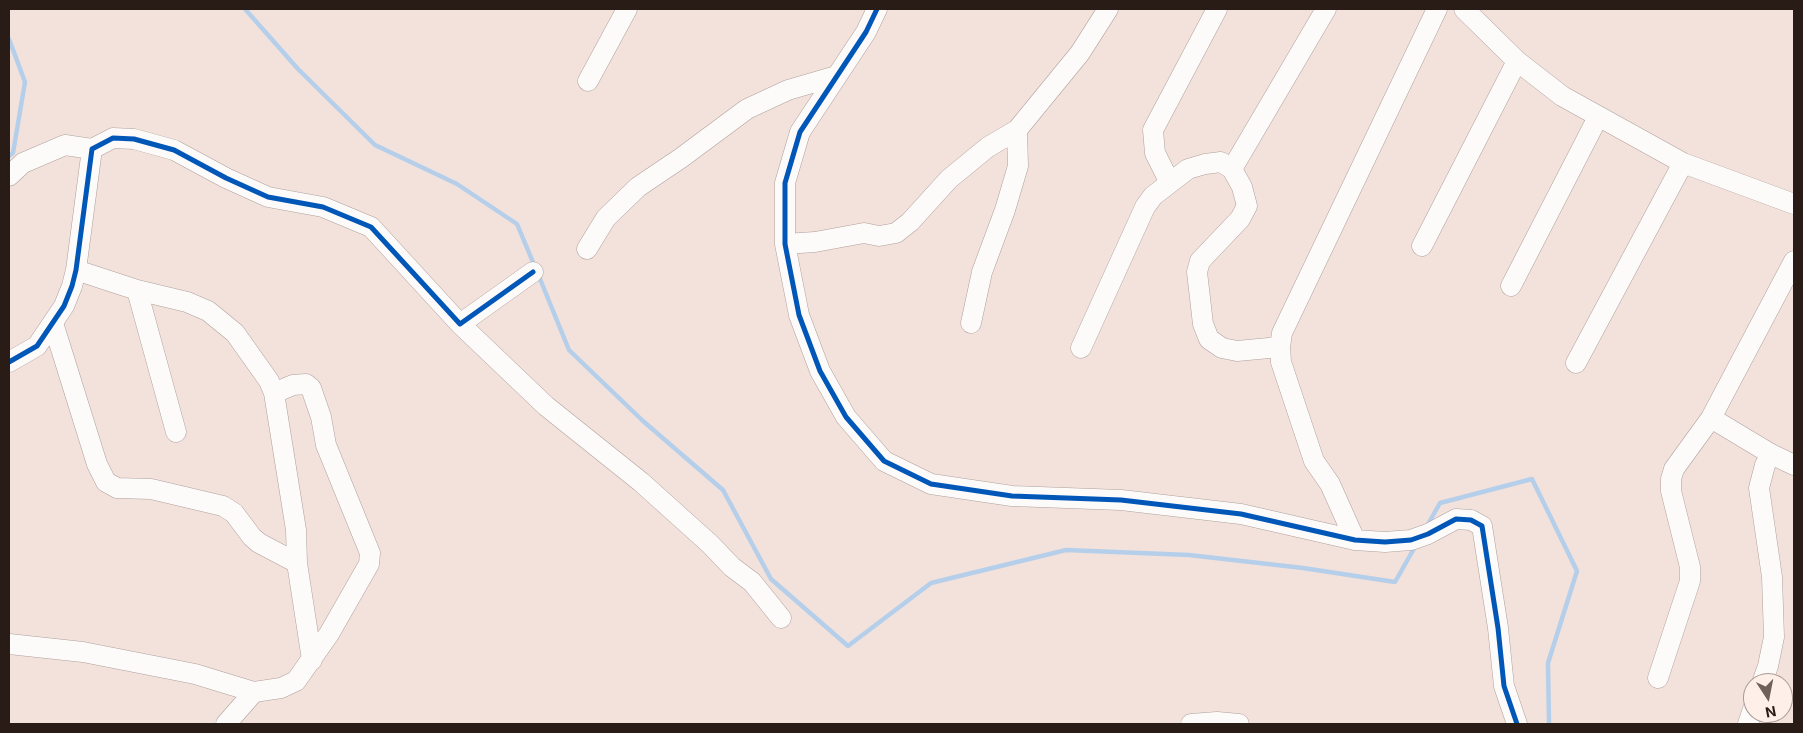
<!DOCTYPE html>
<style>
body{margin:0}
#map{position:relative;width:1803px;height:733px;overflow:hidden;background:#f3e2dc;font-family:Inter,sans-serif}
canvas{display:block}
.frame{position:absolute;inset:0;border:10px solid #291b16;pointer-events:none}
.north{position:absolute;left:1743px;top:673px;width:50px;height:50px;box-sizing:border-box;background:#ffefe9;border:1px solid #a99a95;border-radius:50%;rotate:169deg;font-size:14px;font-weight:700;line-height:20px;text-align:center;color:#291b16}
.north::after{content:'';display:block;margin:auto;width:18px;height:22px;background:#70615b;clip-path:polygon(50% 0,100% 100%,50% 72%,0 100%)}
</style>
<div id="map">
<canvas width="1803" height="733"></canvas>
<div class="frame"></div>
<div class="north">N</div>
</div>
<script>
const g = document.querySelector('canvas').getContext('2d');
g.lineJoin = 'round';
const shape = rows => new Path2D(rows.map(r => 'M' + r).join(''));
function stroke(path, color, width, dash) { g.strokeStyle = color; g.lineWidth = width; g.lineCap = dash ? 'butt' : 'round'; g.setLineDash(dash || []); g.stroke(path); }
stroke(shape([
 [245,9,298,69,375,145,457,184,517,224,535,267],
 [9,39,25,82,13,153,9,156],
 [538,274,569,350,643,421,723,490,771,579,848,646,931,583,1066,550,1189,555,1303,568,1395,582,1416,545],
 [1427,526,1440,503,1532,479,1577,571,1548,663,1549,724]
]), '#b5cfea', 4.5);
const minor = shape([
 [877,9,866,32,800,132,785,183,785,244,799,315,820,371,846,417,884,461,931,484,1012,496,1121,500,1241,514,1355,540,1385,542,1411,540,1428,534,1456,519,1471,520,1482,526,1498,628,1504,686,1517,724],
 [1464,9,1517,61,1562,96,1683,163,1794,204],
 [588,81,627,9],
 [1232,169,1326,9],
 [9,176,23,163,65,145,92,149],
 [1170,183,1155,153,1153,130,1217,9],
 [785,244,815,242,864,233,879,236,896,233,910,222,949,179,988,147,1017,130,1080,53,1108,9],
 [1422,246,1517,61],
 [587,249,606,218,638,187,681,158,747,109,788,90,836,76],
 [76,270,137,290,187,302,208,311,235,333,269,381,274,393,296,530,297,563,312,660],
 [1511,286,1598,117],
 [137,290,176,432],
 [53,323,97,464,106,482,117,488,151,489,223,506,234,513,252,537,259,543,297,563],
 [971,323,982,272,1005,210,1018,166,1017,130],
 [460,324,546,406,641,482,710,544,732,567,752,582,781,618],
 [1081,348,1145,207,1153,196,1188,169,1205,164,1221,162,1232,169,1242,187,1247,206,1240,219,1200,261,1197,272,1203,324,1209,339,1222,348,1237,351,1280,347],
 [9,362,37,346,64,306,72,286,76,270,92,149,113,138,134,139,174,150,226,178,268,197,323,207,371,227,460,324,533,272],
 [1576,363,1683,163],
 [1711,418,1771,454,1794,465],
 [1355,540,1330,484,1314,461,1281,362,1280,347,1282,333,1437,9],
 [9,644,83,652,195,674,254,692],
 [1658,678,1690,581,1690,567,1671,491,1671,479,1674,469,1711,418,1794,261],
 [1762,683,1768,666,1774,637,1772,577,1759,488,1765,465,1771,454],
 [226,724,254,692,281,688,296,681,329,634,369,564,370,553,326,445,321,417,311,388,306,384,293,385,274,393],
 [1191,724,1217,722,1239,724],
 [1748,724,1753,709]
]);
stroke(minor, '#aea09b', 21);
stroke(minor, '#fdfbfa', 20);
stroke(shape([
 [877,9,866,32,800,132,785,183,785,244,799,315,820,371,846,417,884,461,931,484,1012,496,1121,500,1241,514,1355,540,1385,542,1411,540,1428,534,1456,519,1471,520,1482,526,1498,628,1504,686,1517,724],
 [9,362,37,346,64,306,72,286,76,270,92,149,113,138,134,139,174,150,226,178,268,197,323,207,371,227,460,324,533,272]
]), '#0057b8', 5);
</script>
